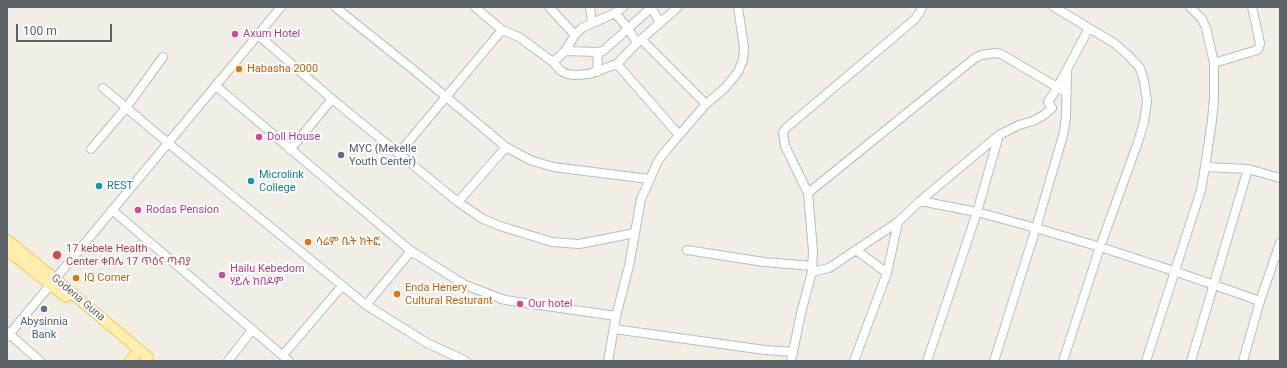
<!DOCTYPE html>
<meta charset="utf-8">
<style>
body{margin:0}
#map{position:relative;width:1287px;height:368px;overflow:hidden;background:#f1eee5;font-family:Roboto,sans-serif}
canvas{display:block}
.frame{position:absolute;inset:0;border:8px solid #5d6267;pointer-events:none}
.scale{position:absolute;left:16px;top:24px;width:96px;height:18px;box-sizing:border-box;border:2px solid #5d6267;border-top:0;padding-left:5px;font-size:12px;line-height:14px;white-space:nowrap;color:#5d6267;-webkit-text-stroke:3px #fff;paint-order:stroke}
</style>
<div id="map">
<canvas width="1287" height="368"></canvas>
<div class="frame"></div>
<div class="scale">100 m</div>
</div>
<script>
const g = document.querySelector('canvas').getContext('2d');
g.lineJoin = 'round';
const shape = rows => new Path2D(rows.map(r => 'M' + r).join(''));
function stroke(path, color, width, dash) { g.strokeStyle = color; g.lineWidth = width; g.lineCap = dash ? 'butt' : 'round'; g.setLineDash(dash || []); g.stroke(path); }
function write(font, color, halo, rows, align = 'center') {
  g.font = font + ' Roboto,"Noto Sans Ethiopic",sans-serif'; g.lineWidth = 4; g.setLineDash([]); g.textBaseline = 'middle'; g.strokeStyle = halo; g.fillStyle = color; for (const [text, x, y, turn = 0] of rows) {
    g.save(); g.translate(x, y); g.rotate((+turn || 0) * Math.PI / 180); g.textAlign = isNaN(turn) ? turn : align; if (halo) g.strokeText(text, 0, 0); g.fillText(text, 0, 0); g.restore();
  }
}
const minor = shape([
 [335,7,415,71,506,147,530,160,553,167,649,179],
 [475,7,502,30,519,37,553,62,561,71,567,74,575,75,589,74,617,64,637,43,678,7],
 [549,7,575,35],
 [590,7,592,23],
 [651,7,660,23],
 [1054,7,1114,43,1128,55,1140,68,1144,81,1147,101,1144,122,1138,142,1100,247,1063,361],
 [615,13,628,28,637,43],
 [258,35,332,99,458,202,483,219,500,226,552,242,579,244,635,233],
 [641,39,706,104],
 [565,51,598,52,603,51,652,7],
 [553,62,565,51,575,35,582,28,615,13,623,7],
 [1214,63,1257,50,1259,48,1260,43,1252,7],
 [617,64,679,135],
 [597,72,598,52],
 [216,86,411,251,465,285,505,300,616,316],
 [103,88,168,143,366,305,427,343,466,361],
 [91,149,126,108,163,57],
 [290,150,332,99],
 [399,153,502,30],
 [1205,167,1248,169,1280,178],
 [808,193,975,58,981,55,995,53,1001,54,1067,93],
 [920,201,977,212,1036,228,1100,247,1174,271,1260,301],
 [458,202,506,147],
 [112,210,289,361],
 [687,250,764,262,812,266],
 [856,250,887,273],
 [812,272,829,268,898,222,920,201,999,135,1019,125,1033,121,1044,115,1052,108,1048,102,1057,88,1089,28],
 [366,305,411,251],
 [614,329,765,350,793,352],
 [7,332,40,361],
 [7,337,281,7],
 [283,355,342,286],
 [228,361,252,330],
 [608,361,616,316,629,266,641,199,658,161,668,148,706,104,725,88,738,72,743,60,744,48,738,7],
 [791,361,801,313,812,272,813,251,808,193,785,146,783,133,786,128,914,20,920,12,922,7],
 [854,361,887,273,898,222],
 [927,361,977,212,999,135],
 [994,361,1036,228,1064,132,1066,116,1067,70],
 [1146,361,1201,190,1205,167,1212,120,1214,99,1214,63,1206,28,1202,19,1190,7],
 [1191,361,1248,169],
 [1243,361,1260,301,1280,243]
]);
const major = shape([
 [7,240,55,279,148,357,145,361],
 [7,250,66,297],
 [130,361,139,350]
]);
stroke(minor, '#b8bcc0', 10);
stroke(major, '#fdc652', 12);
stroke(minor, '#fff', 8);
stroke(major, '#ffeeac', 10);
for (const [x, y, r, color] of [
 [235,34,4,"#d1479c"],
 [239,69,4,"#e8710a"],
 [259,137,4,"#d1479c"],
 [341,155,4,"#5c6f8a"],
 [251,181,4,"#0f9aa8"],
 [99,186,4,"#0f9aa8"],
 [138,210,4,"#d1479c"],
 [308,242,4,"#e8710a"],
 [57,255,5,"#e0444e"],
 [222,275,4,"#d1479c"],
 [76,278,4,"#e8710a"],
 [397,294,4,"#e8710a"],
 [520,304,4,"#d1479c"],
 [44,309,4,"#5c6f8a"]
]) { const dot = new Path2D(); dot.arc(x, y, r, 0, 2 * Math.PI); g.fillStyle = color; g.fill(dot); stroke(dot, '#fff', 1.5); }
write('11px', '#b23c85', '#fff', [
 ["Axum Hotel",243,34],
 ["Doll House",267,137],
 ["Rodas Pension",146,210],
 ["Hailu Kebedom",230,269],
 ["ሃይሉ ከበዶም",230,282],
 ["Our hotel",528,304]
], 'left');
write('11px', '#c56008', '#fff', [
 ["Habasha 2000",247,69],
 ["ሳሬም ቤት ክትፎ",316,242],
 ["IQ Corner",84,278],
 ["Enda Henery",405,288],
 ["Cultural Resturant",405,301]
], 'left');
write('11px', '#4e5e75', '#fff', [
 ["MYC (Mekelle",349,149],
 ["Youth Center)",349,162],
 ["Abysinnia",44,322,"center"],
 ["Bank",44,335,"center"]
], 'left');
write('11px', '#0d838f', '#fff', [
 ["Microlink",259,175],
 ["College",259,188],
 ["REST",107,186]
], 'left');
write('11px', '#be3a42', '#fff', [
 ["17 kebele Health",66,249],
 ["Center ቀበሌ 17 ጥዕና ጣብያ",66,262]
], 'left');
write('11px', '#5d6267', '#fff', [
 ["Godena Guna",78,298,40]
]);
</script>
